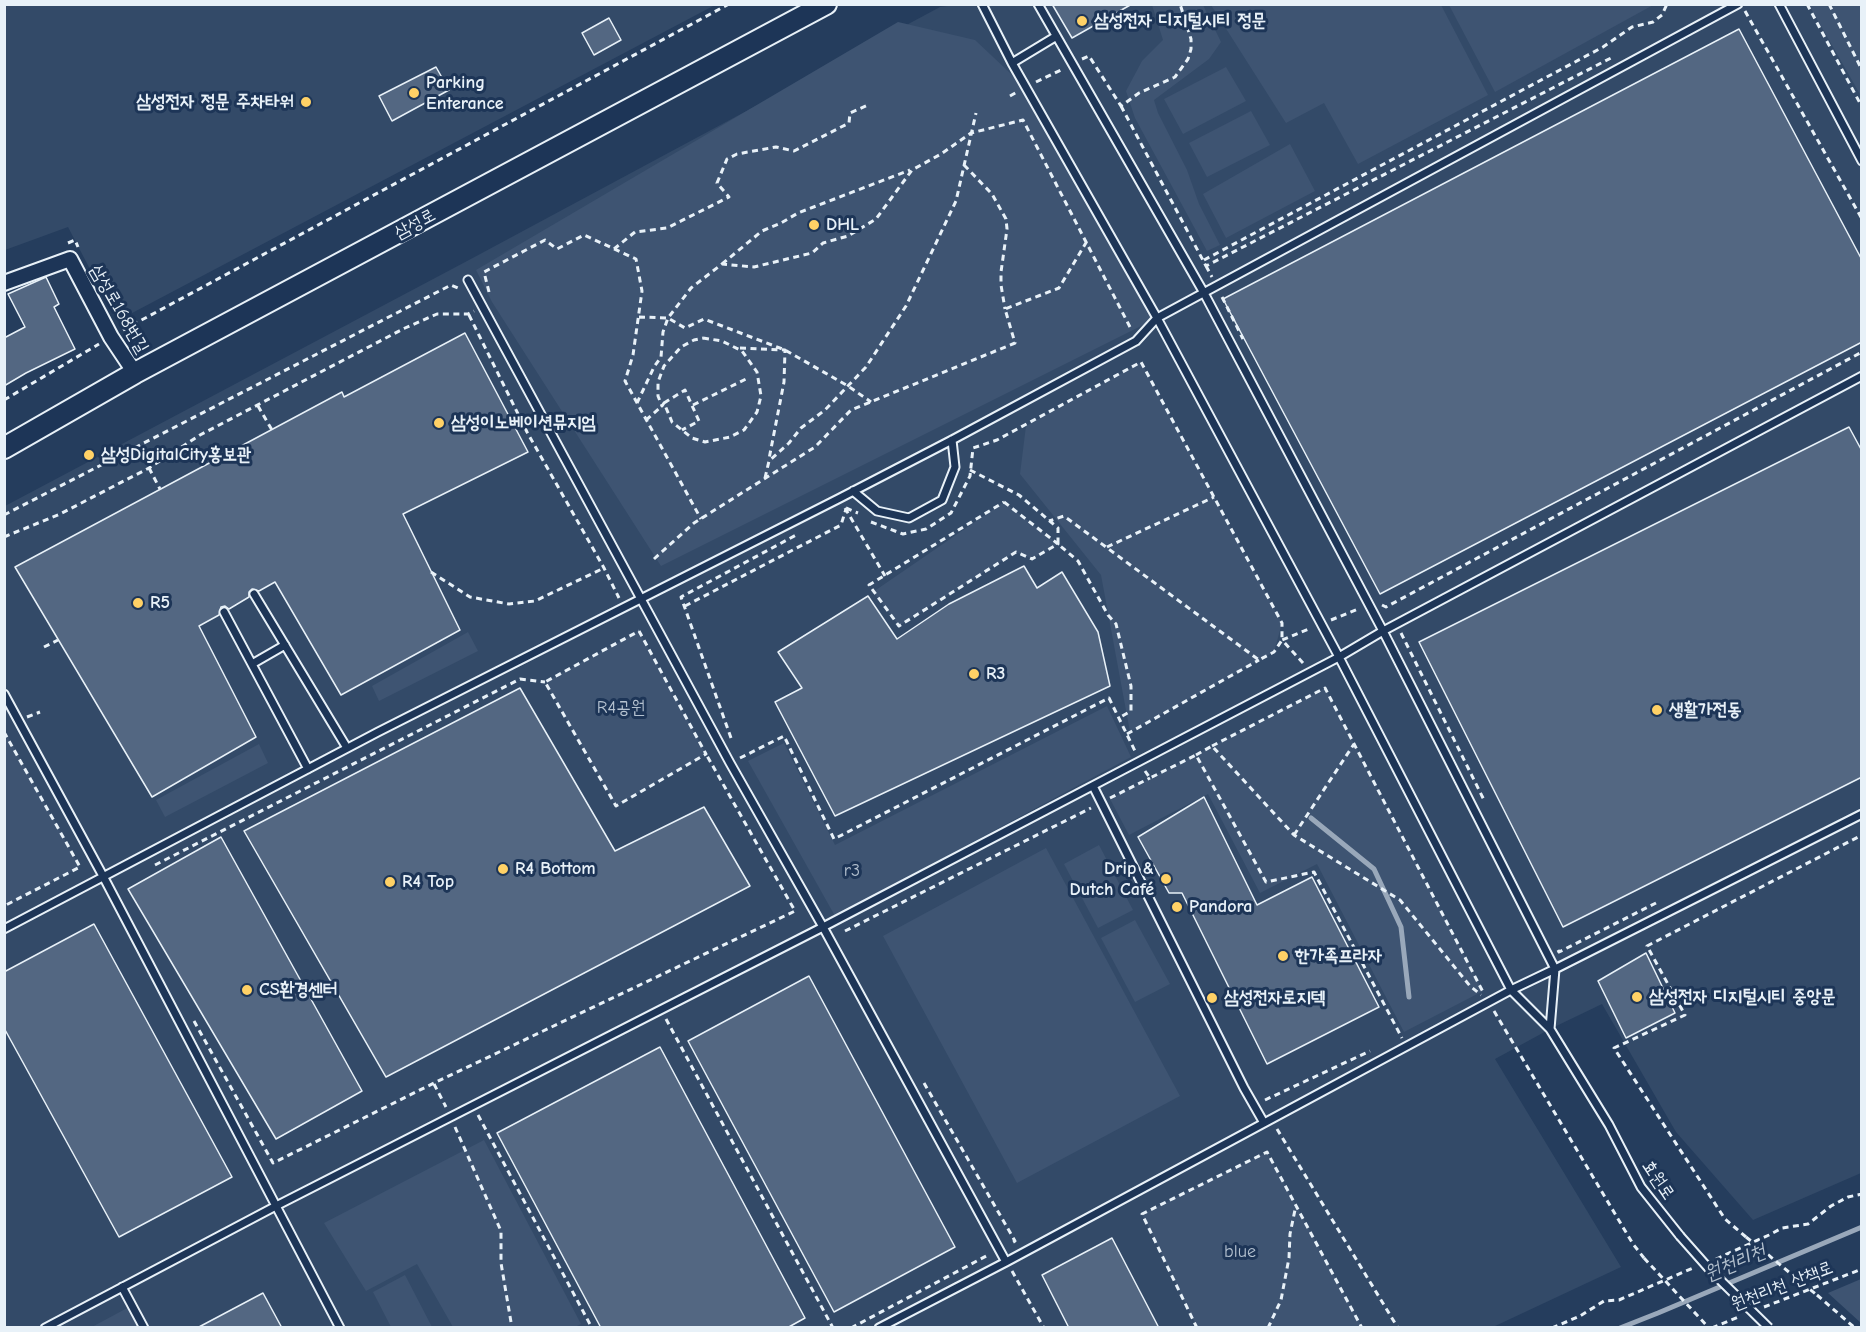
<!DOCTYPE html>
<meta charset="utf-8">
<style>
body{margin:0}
#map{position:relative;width:1866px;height:1332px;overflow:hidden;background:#253d5d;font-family:"Comic Neue",sans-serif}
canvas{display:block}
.frame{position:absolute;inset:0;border:6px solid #e8f1f8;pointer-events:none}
</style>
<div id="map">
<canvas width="1866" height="1332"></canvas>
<div class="frame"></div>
</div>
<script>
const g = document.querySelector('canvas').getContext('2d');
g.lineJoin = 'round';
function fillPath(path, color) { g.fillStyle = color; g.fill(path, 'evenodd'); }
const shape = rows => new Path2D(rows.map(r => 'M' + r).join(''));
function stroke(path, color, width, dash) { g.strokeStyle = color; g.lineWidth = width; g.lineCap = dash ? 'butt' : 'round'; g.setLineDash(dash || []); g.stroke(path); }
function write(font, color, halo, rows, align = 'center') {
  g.font = font + ' "Comic Neue","Poor Story",sans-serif'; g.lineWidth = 6; g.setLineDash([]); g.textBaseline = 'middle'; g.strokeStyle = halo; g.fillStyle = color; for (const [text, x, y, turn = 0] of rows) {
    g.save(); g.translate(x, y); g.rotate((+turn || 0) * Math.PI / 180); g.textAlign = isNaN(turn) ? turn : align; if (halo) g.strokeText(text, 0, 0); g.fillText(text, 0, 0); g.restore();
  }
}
fillPath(shape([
 [962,4,1861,5,1861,1173,1753,1220,1676,1132,1602,1004,1550,1029,1495,1059,1621,1267,1493,1327,5,1328,5,506,469,260,940,7],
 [5,5,715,5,117,321,68,227,5,250]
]), '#334a68');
fillPath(shape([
 [1655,4,1495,92,1449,5,1449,4],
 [1152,5,1203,5,1221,42,1209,59,1154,100,1158,113,1187,170,1199,204,1220,245,1207,251,1135,118,1126,91,1142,61,1163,40],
 [1211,5,1441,5,1488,95,1358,164,1324,103,1286,123],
 [1809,5,1861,5,1861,96],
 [898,22,975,40,1026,88,1157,318,661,566,492,302,476,270],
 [1226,67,1246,101,1183,134,1164,99],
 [1251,111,1270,145,1207,177,1189,143],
 [1290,144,1315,191,1226,238,1203,194],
 [1141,362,1282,623,1274,652,1130,732,1101,575,1020,474,1026,426],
 [1004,502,1058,544,1032,559,1016,552,899,626,873,592],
 [639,631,706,754,616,806,545,682],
 [468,632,478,651,379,701,372,686],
 [1325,688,1483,991,1404,1032,1317,864,1260,893,1208,794,1129,835,1110,799],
 [1107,706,1131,757,835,916,748,761,784,743,835,845],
 [5,731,80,867,5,906,4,906],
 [259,744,268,763,165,817,156,800],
 [1099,845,1133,910,1098,928,1064,864],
 [1046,848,1180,1096,1017,1183,883,936],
 [1135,920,1170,984,1135,1002,1101,938],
 [484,1140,581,1324,575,1327,453,1327,417,1264,366,1291,324,1223],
 [1267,1152,1296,1205,1362,1327,1197,1327,1142,1214],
 [405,1275,432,1327,391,1327,373,1292],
 [1861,1279,1861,1323,1828,1293],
 [131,1306,142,1328,90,1328]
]), '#3e5472');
stroke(shape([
 [1311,818,1374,869,1401,927,1409,997],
 [1620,1328,1658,1313,1862,1227]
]), '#99a8ba', 5);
const building = shape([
 [1052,4,1132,4,1072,38,1052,4],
 [609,18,621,40,594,55,582,33,609,18],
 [1739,29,1862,260,1862,342,1380,594,1223,299,1739,29],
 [436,67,449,90,392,121,379,96,436,67],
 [46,277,59,304,54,307,75,349,26,373,4,386,4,338,25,327,8,294,46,277],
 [465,333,528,452,403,514,460,630,341,695,275,582,259,591,252,589,249,592,249,597,229,609,225,606,221,607,219,615,199,626,256,737,152,797,15,567,342,392,344,397,465,333],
 [1849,427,1862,451,1862,777,1563,927,1419,642,1849,427],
 [1024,566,1037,588,1062,572,1098,632,1110,686,835,816,775,702,802,688,778,652,868,596,897,639,949,604,1024,566],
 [520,688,615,851,704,807,750,886,386,1077,244,831,520,688],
 [1204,797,1257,905,1312,877,1379,1007,1267,1064,1182,893,1169,893,1138,837,1204,797],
 [221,837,362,1091,276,1139,128,889,221,837],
 [94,924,232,1177,119,1237,4,1028,4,972,94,924],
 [1646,953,1675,1013,1626,1038,1598,981,1646,953],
 [809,976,955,1247,834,1312,688,1041,809,976],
 [660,1047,805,1318,787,1328,601,1328,497,1133,660,1047],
 [1112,1238,1159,1328,1069,1328,1042,1275,1112,1238],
 [263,1293,282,1328,197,1328,263,1293]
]);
fillPath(building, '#536782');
stroke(building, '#e8f1f8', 1.5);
const lane = shape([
 [982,4,1012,63,1157,318,1339,657,1511,990,1550,1029,1609,1125,1641,1187,1680,1236],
 [1038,4,1204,293,1383,631,1555,969,1550,1029],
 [1779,4,1862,161],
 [1012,63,1055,37],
 [468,280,730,763,823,927,1006,1262],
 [853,491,877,511,909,518,942,500,955,467,952,440],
 [254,594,347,748],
 [224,612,308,769],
 [252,664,285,645],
 [4,694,103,876,340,1328],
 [1093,786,1244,1088,1264,1123],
 [4,929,378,732,840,498,952,440,1136,341,1157,318,1738,4],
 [122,1287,144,1328],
 [45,1328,276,1206,823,927,1140,761,1339,657,1383,631,1862,376],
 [879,1328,1006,1262,1511,990,1555,969,1862,814]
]);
const street = shape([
 [4,283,70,259,111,337,135,373]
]);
const secondary = shape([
 [4,448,135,373,826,4]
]);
stroke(lane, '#e8f1f8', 11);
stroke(street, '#e8f1f8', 18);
stroke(secondary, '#e8f1f8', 24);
stroke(shape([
 [1807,4,1862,107],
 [1829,4,1862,70],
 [1745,11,1862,219],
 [1082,59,1089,56,1121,106,1139,93,1175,77,1188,59,1191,49,1191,39,1180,4],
 [1036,82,1063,69],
 [1010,96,1017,92],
 [1121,106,1206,266,1611,58],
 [964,165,992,194,1006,219,1007,229,1001,272,1001,285,1005,309],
 [68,243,75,240,78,247],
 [614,249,635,232,667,228,729,197,717,183,727,159,737,154,776,147,794,151,849,123,850,113,868,105],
 [1204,260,1603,47,1632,27,1653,22,1662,15,1667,4],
 [722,264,762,231,781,223,798,213,910,170],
 [1206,266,1212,277],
 [489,292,484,272,545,240,557,249,584,235,636,259,642,291,633,355,625,381,701,519],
 [1222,297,1243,339],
 [469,315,527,432,604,568,619,598],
 [639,317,668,318,685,328,704,319,785,350,848,386,871,402],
 [123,330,729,4],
 [703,338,722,341,742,351,757,372,761,396,757,412,744,430,730,437,705,442,692,438,672,422,664,403,662,406,658,396,658,382,664,366,681,347,694,340,703,338],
 [740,348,785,350,784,382,769,459],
 [4,400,99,344],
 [637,403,654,367,661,357,663,332,668,318,691,288,722,264,754,267,812,253,823,243,848,236,876,219,912,170,941,154,971,133,1023,120,1131,329],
 [664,403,685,390,699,421,682,430],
 [693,405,746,379],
 [258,406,272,430],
 [646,420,662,406],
 [149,468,160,489],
 [970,470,1019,495,1058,528,1058,544,1078,561,1108,615,1116,624,1131,686,1131,711,1119,718],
 [765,478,769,461,789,443,801,428,825,410,866,367,906,306,956,201,976,113],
 [1004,502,1058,544,1032,559,1016,552,899,626,869,585,1004,502],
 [845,508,885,576],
 [846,508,858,513],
 [4,515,451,285,460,289],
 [871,522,903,534,926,529,951,513,970,476,973,448,997,440,1141,362,1282,623,1282,640,1274,652,1259,660,1064,516,1049,521],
 [4,537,60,514,149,468,200,435,405,328,437,314,468,314,474,311],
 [1107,547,1214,497],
 [654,559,694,523,815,447,851,410,1015,343,1005,309,1059,288,1087,241],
 [431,572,470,597,509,604,535,601,604,568],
 [1382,605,1386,607,1862,352],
 [685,606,841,525,846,509],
 [1331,620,1358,609],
 [639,631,706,754,616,806,545,682,639,631],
 [1401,633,1485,802],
 [44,647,58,640],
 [1303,663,1282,640,1311,628],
 [27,717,40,712],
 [4,732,80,867,4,906],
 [1127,734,1259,660],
 [731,738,681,597,798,534],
 [1212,746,1325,688,1483,992],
 [1196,755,1212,746,1294,835,1400,900,1470,986,1481,995],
 [740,758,784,736,834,839,1109,698,1135,751],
 [1145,771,1150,778,1196,755,1266,882,1314,872,1402,1038],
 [1110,798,1150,778],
 [1294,835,1354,744],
 [155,865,520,679,545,682],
 [845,931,1091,808],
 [1558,950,1559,952,1656,903],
 [1494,1011,1633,1244,1644,1258],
 [666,1019,833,1328],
 [194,1021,273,1163,434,1083,795,911,706,754],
 [924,1083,1015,1241,1010,1244],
 [434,1084,446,1107],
 [1265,1100,1370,1051],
 [478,1115,592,1328],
 [455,1127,501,1231,501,1263,512,1328],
 [1277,1129,1398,1328],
 [1746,1237,1725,1219,1614,1048,1685,1015,1647,946,1862,835],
 [1760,1248,1802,1283],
 [1716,1259,1769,1235,1782,1228,1808,1224,1831,1206,1848,1197,1862,1194],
 [1012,1271,1044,1328],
 [1817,1295,1855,1328],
 [1764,1307,1862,1269],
 [851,1328,990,1254],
 [1197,1328,1142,1214,1267,1152,1362,1328],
 [1268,1328,1281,1300,1289,1258,1290,1234,1296,1205],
 [1552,1328,1580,1316,1604,1301,1619,1300,1693,1268],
 [1712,1328,1741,1316]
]), '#e8f1f8', 3, [6, 4.5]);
stroke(lane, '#1d3557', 7);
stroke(street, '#1d3557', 14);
stroke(secondary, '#1d3557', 20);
const laneBridge = shape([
 [1680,1236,1711,1271,1769,1328]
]);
stroke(laneBridge, '#e8f1f8', 11, []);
stroke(shape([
 [1746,1237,1760,1248],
 [1644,1258,1709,1328],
 [1802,1283,1817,1295]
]), '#e8f1f8', 3, [6, 4.5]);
stroke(laneBridge, '#1d3557', 7);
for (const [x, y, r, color] of [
 [1082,21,6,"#ffd166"],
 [414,93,6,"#ffd166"],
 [306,102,6,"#ffd166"],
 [814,225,6,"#ffd166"],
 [439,423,6,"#ffd166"],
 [89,455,6,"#ffd166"],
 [138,603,6,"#ffd166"],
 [974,674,6,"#ffd166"],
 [1657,710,6,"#ffd166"],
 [503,869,6,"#ffd166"],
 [1166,879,6,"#ffd166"],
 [390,882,6,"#ffd166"],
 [1177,907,6,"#ffd166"],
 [1283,956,6,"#ffd166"],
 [247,990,6,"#ffd166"],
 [1637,997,6,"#ffd166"],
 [1212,998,6,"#ffd166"]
]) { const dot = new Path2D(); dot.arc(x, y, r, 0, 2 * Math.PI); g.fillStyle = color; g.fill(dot); stroke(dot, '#1d3557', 2); }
write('bold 18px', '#e8f1f8', '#1d3557', [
 ["삼성전자 디지털시티 정문",1094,21],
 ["Parking",426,83],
 ["Enterance",426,104],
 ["삼성전자 정문 주차타워",294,102,"right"],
 ["DHL",826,225],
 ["삼성이노베이션뮤지엄",451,423],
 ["삼성DigitalCity홍보관",101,455],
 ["R5",150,603],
 ["R3",986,674],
 ["생활가전동",1669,710],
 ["R4 Bottom",515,869],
 ["Drip &",1154,869,"right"],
 ["Dutch Café",1154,890,"right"],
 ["R4 Top",402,882],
 ["Pandora",1189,907],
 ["한가족프라자",1295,956],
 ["CS환경센터",259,990],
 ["삼성전자 디지털시티 중앙문",1649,997],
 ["삼성전자로지텍",1224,998]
], 'left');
write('18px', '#e8f1f8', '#1d3557', [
 ["삼성로",415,224,-28],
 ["삼성로168번길",119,309,60],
 ["효원로",1658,1180,56],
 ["원천리천 산책로",1782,1286,-21]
]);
write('18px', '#b5c2d0', '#1d3557', [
 ["R4공원",621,708],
 ["r3",852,871],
 ["blue",1240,1252]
]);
write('italic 20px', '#b4c1ce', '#1d3557', [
 ["원천리천",1735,1263,-23]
]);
</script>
